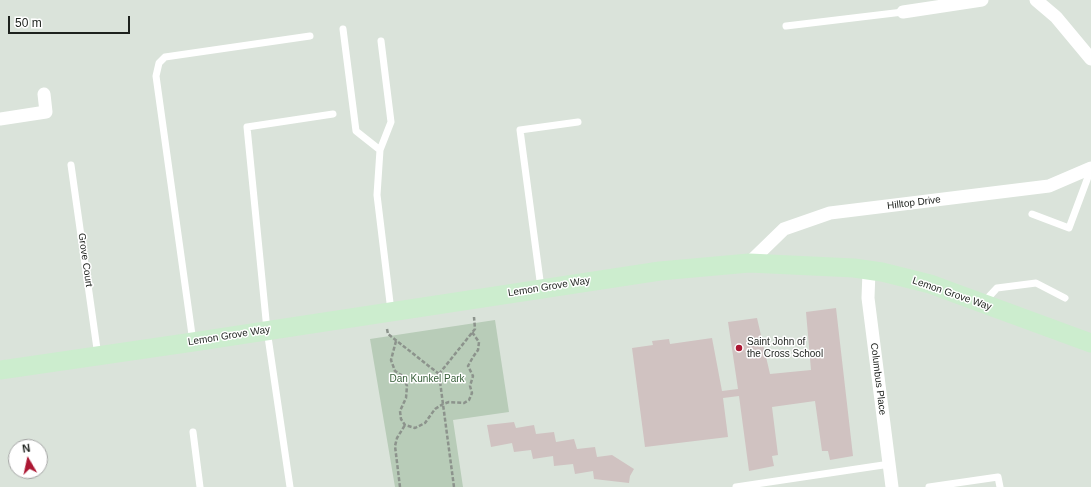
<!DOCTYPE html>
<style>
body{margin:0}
#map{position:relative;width:1091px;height:487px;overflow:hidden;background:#dae3da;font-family:Helvetica,sans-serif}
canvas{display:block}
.north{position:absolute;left:8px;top:439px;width:40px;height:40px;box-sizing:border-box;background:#fff;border:1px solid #a5a6a5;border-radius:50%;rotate:351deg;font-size:11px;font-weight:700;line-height:16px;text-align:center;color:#1d211d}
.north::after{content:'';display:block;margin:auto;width:14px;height:18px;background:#ac1733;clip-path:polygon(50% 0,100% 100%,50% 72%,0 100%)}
.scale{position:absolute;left:8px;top:16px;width:122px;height:18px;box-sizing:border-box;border:2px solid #1d211d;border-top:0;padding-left:5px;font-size:12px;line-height:14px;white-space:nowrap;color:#1d211d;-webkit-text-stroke:3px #fff;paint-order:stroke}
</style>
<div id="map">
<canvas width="1091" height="487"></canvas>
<div class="north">N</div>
<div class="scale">50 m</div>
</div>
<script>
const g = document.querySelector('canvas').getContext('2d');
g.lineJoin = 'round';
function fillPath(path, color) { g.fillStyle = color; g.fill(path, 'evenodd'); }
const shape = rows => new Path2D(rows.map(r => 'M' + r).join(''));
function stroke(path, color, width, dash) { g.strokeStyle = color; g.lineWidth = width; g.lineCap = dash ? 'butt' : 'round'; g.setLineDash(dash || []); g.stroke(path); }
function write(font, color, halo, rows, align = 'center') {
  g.font = font + ' Helvetica,sans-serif'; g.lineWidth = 3; g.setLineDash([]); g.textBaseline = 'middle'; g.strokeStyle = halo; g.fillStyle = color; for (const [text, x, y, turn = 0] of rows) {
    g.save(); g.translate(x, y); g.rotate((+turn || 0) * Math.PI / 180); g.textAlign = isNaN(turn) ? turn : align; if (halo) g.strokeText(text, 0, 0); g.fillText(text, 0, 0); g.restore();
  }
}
fillPath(shape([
 [495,320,509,412,453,420,463,487,395,487,370,339]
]), '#b8ccb8');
fillPath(shape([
 [836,308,853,456,830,460,828,451,822,451,815,401,772,407,778,455,772,456,774,466,749,471,739,396,723,398,728,437,645,447,632,348,653,345,652,341,669,339,670,344,712,338,722,391,738,389,728,322,757,318,770,374,811,370,806,312],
 [514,422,516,428,534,425,536,434,554,432,556,442,574,439,577,449,595,447,597,457,612,455,634,469,630,476,629,483,594,479,593,471,575,474,573,464,554,466,553,456,533,459,531,450,514,452,512,443,491,447,487,425]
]), '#d0c2c1');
stroke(shape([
 [387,329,388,334,439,374,454,487],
 [396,341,391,360,395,371,403,376,407,386,406,398,400,411,401,419,405,425,415,428,425,423,435,409,443,404,449,402,464,403,469,400,472,393,470,386,473,376,468,366,473,357,478,350,479,342,472,332],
 [439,374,475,329,474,317],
 [400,487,395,446,397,438,405,425]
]), '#8c938c', 2.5, [4, 2]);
stroke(shape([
 [786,26,903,12],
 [343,29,356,131,380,150],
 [381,41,391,122,380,150,377,195,391,311],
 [71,165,98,356],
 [1032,214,1069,228,1091,169],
 [541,288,520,130,578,122],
 [984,302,997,288,1036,283,1065,298],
 [193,342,156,76,159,63,165,57,310,36],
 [193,432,200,487],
 [290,487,267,330,247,127,333,114],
 [736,487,890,464],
 [929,487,998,477,1000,487]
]), '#fff', 7);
stroke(shape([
 [1036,0,1056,17,1091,59],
 [903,12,982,0],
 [0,119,46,112,44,94],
 [749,263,784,229,830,213,1049,186,1091,168],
 [869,271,868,298,892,487]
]), '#fff', 13);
stroke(shape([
 [0,370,193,342,660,271,749,263,854,268,882,272,930,284,1091,343]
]), '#ccedce', 19);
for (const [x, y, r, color] of [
 [739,348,4,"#ac1733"]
]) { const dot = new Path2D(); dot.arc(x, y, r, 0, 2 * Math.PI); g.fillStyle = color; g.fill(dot); stroke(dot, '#fff', 1.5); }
write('10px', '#1d211d', '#fff', [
 ["Hilltop Drive",914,203,-7],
 ["Grove Court",85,260,82],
 ["Lemon Grove Way",549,287,-9],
 ["Lemon Grove Way",952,294,19],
 ["Lemon Grove Way",229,336,-9],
 ["Columbus Place",878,379,83]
]);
write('10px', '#1d211d', '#fff', [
 ["Saint John of",747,342],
 ["the Cross School",747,354]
], 'left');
write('10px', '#39603b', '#fff', [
 ["Dan Kunkel Park",427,379]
]);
</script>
